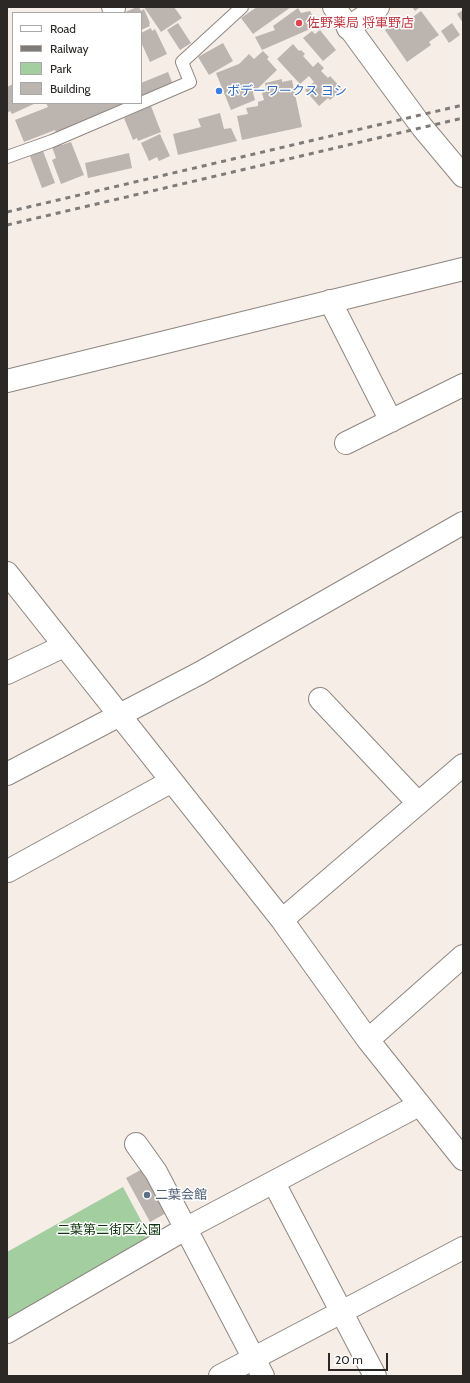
<!DOCTYPE html>
<meta charset="utf-8">
<style>
body{margin:0}
#map{position:relative;width:470px;height:1383px;overflow:hidden;background:#f6ede7;font-family:Cabin,sans-serif}
canvas{display:block}
.frame{position:absolute;inset:0;border:8px solid #2b2826;pointer-events:none}
.legend{position:absolute;left:12px;top:12px;width:130px;height:92px;box-sizing:border-box;background:#fff;border:1px solid #aaa9a8;margin:0;padding:5px 7px;list-style:none;font-size:12px;color:#2b2826}
.legend li{display:flex;align-items:center;gap:8px;height:20px}
.legend b{width:20px;border:1px solid #aaa9a8}
.scale{position:absolute;left:328px;top:1353px;width:60px;height:18px;box-sizing:border-box;border:2px solid #2b2826;border-top:0;padding-left:5px;font-size:12px;line-height:14px;white-space:nowrap;color:#2b2826;-webkit-text-stroke:3px #fff;paint-order:stroke}
</style>
<div id="map">
<canvas width="470" height="1383"></canvas>
<div class="frame"></div>
<ul class="legend">
<li><b style="height:5px;background:#fff"></b>Road</li>
<li><b style="height:5px;background:#807b77"></b>Railway</li>
<li><b style="height:11px;background:#a3ce9f"></b>Park</li>
<li><b style="height:11px;background:#bcb4ae"></b>Building</li>
</ul>
<div class="scale">20 m</div>
</div>
<script>
const g = document.querySelector('canvas').getContext('2d');
g.lineJoin = 'round';
function fillPath(path, color) { g.fillStyle = color; g.fill(path, 'evenodd'); }
const shape = rows => new Path2D(rows.map(r => 'M' + r).join(''));
function stroke(path, color, width, dash) { g.strokeStyle = color; g.lineWidth = width; g.lineCap = dash ? 'butt' : 'round'; g.setLineDash(dash || []); g.stroke(path); }
function write(font, color, halo, rows, align = 'center') {
  g.font = font + ' Cabin,"Noto Sans JP",sans-serif'; g.lineWidth = 3; g.setLineDash([]); g.textBaseline = 'middle'; g.strokeStyle = halo; g.fillStyle = color; for (const [text, x, y, turn = 0] of rows) {
    g.save(); g.translate(x, y); g.rotate((+turn || 0) * Math.PI / 180); g.textAlign = isNaN(turn) ? turn : align; if (halo) g.strokeText(text, 0, 0); g.fillText(text, 0, 0); g.restore();
  }
}
fillPath(shape([
 [123,1187,152,1241,7,1322,7,1252]
]), '#a3ce9f');
fillPath(shape([
 [137,7,139,7,141,11,144,9,150,23,149,24,150,26,141,30,141,13,123,13],
 [144,7,174,7,182,18,161,32],
 [257,7,291,7,253,34,241,18],
 [412,7,420,7,415,11],
 [298,8,301,13,310,11,317,26,262,50,255,37,275,30,273,26],
 [463,10,463,23,457,14],
 [421,11,439,35,429,42,431,45,407,62,385,30,393,24,396,29],
 [178,23,191,43,180,50,167,30],
 [452,23,460,35,449,43,441,31],
 [151,28,152,31,155,29,167,54,150,62,141,42,141,33],
 [320,30,336,50,323,61,303,38,312,31,315,34],
 [223,43,233,61,209,75,198,57],
 [293,44,299,51,301,50,305,54,303,56,313,67,318,62,324,68,321,71,328,78,330,76,342,89,330,100,328,98,319,106,305,90,314,82,309,76,300,84,277,59],
 [263,51,269,57,267,59,277,70,253,93,255,100,231,110,216,73,239,64,249,54,254,59],
 [168,72,174,87,141,100,141,83],
 [282,79,282,82,292,80,302,127,242,140,237,116,248,114,246,108,258,106,258,102,264,100,262,93,264,92,263,89,266,88,265,83],
 [13,84,13,103,36,103,12,114,10,111,7,113,7,87],
 [46,103,132,103,56,133,55,130,24,142,15,120,48,107],
 [151,106,161,132,138,141,137,138,133,140,124,118],
 [220,113,224,129,231,128,237,141,178,155,173,134,201,127,198,119],
 [160,134,170,156,159,161,157,157,149,161,141,143],
 [71,142,84,175,61,184,52,160,56,158,52,147,61,143,62,145],
 [43,151,55,183,42,188,30,156],
 [129,153,132,168,88,178,85,163],
 [144,1168,168,1212,150,1222,126,1178]
]), '#bcb4ae');
const service = shape([
 [141,103,190,82,182,62,242,7],
 [7,157,52,141,141,103]
]);
const minor = shape([
 [113,7,114,8],
 [348,28,378,7],
 [330,301,391,421],
 [7,381,463,269],
 [346,443,463,385],
 [7,573,282,920,368,1040,463,1159],
 [7,673,64,646],
 [320,699,418,803],
 [7,774,200,673,463,523],
 [8,871,172,781],
 [282,920,463,765],
 [368,1040,463,956],
 [136,1144,156,1172,263,1376],
 [274,1183,375,1376],
 [7,1332,185,1229,419,1105],
 [220,1376,463,1248]
]);
const tertiary = shape([
 [334,7,422,127,463,176]
]);
stroke(service, '#8f8681', 14);
stroke(minor, '#8f8681', 24);
stroke(tertiary, '#8f8681', 24);
stroke(service, '#fff', 12);
stroke(minor, '#fff', 22);
stroke(tertiary, '#fff', 22);
stroke(shape([
 [7,212,463,105],
 [7,225,463,118]
]), '#807b77', 3, [5, 5]);
for (const [x, y, r, color] of [
 [299,23,4,"#e0444e"],
 [219,91,4,"#3f7fe0"],
 [147,1195,4,"#5c6f8a"]
]) { const dot = new Path2D(); dot.arc(x, y, r, 0, 2 * Math.PI); g.fillStyle = color; g.fill(dot); stroke(dot, '#fff', 1.5); }
write('13px', '#be3a42', '#fff', [
 ["佐野薬局 将軍野店",307,23]
], 'left');
write('13px', '#366cbe', '#fff', [
 ["ボデーワークス ヨシ",227,91]
], 'left');
write('13px', '#4e5e75', '#fff', [
 ["二葉会館",155,1195]
], 'left');
write('13px', '#0e350d', '#fff', [
 ["二葉第二街区公園",109,1230]
]);
</script>
